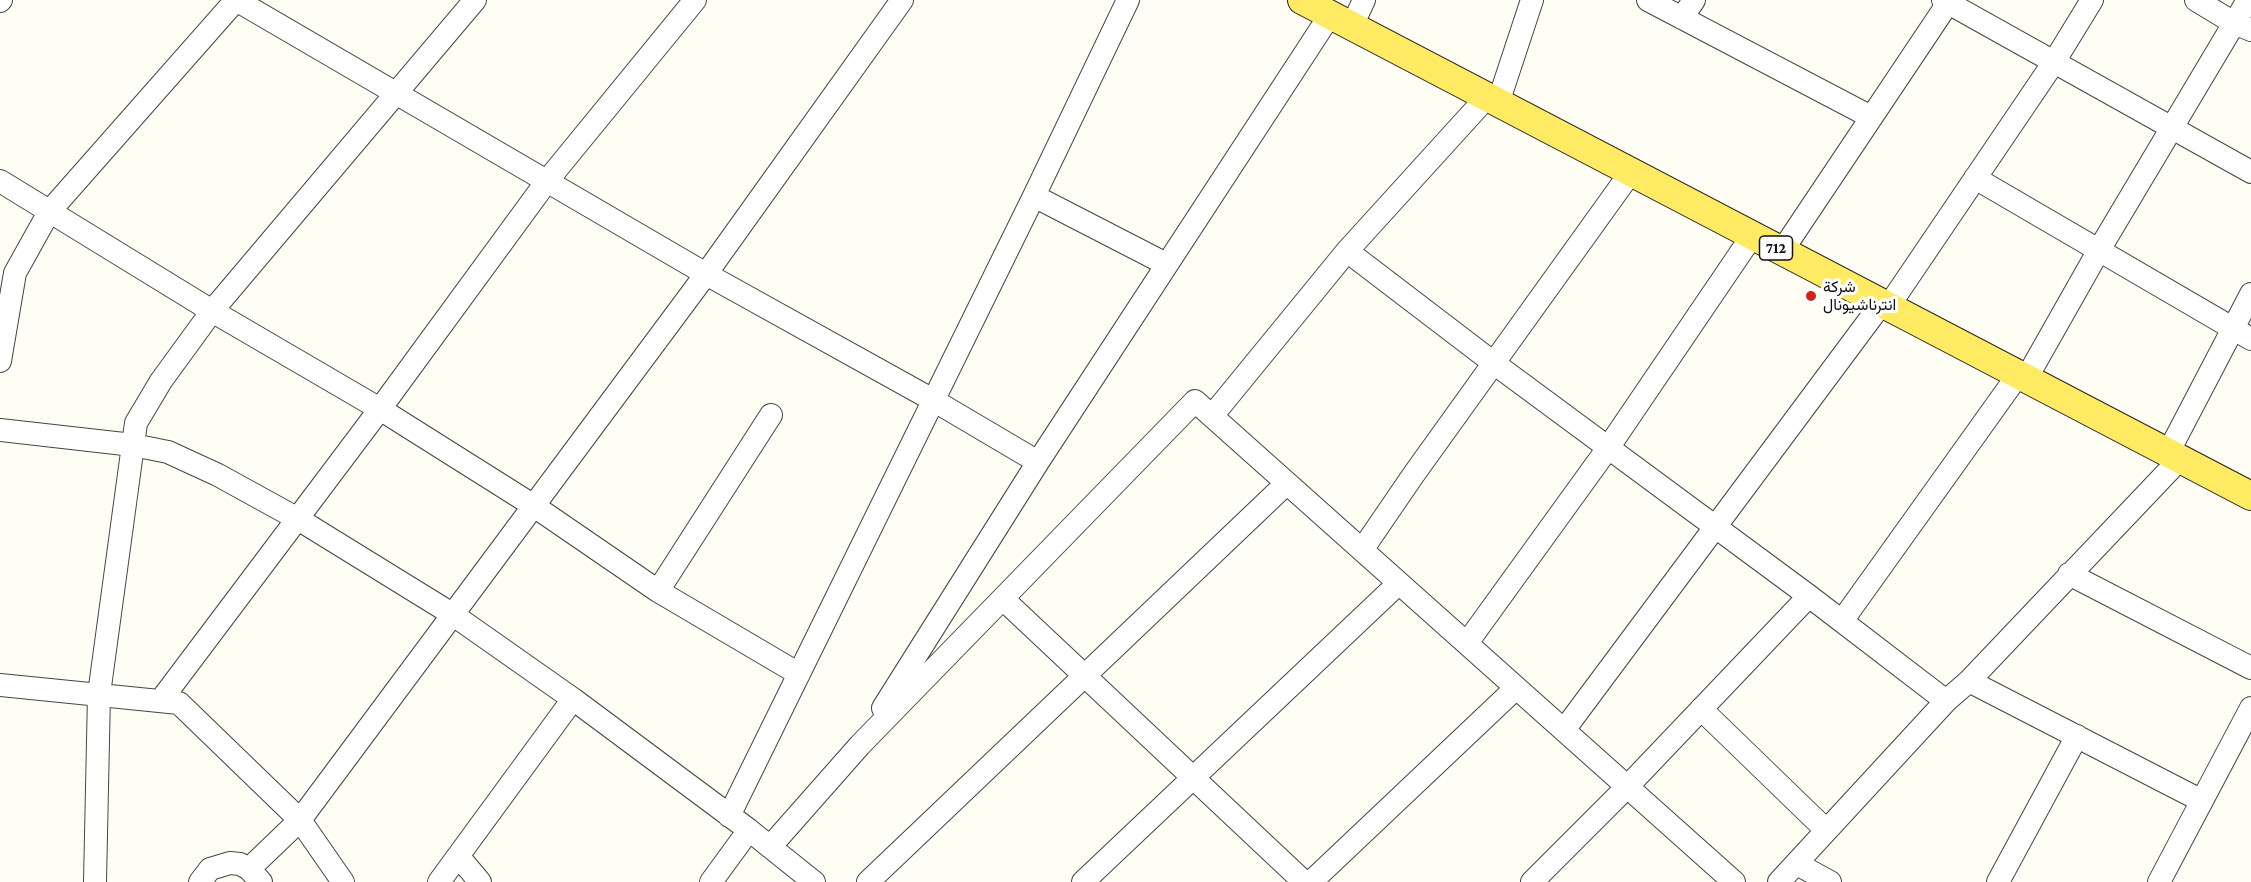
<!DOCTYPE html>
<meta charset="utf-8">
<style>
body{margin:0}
canvas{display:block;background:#fffef4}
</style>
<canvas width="2251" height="882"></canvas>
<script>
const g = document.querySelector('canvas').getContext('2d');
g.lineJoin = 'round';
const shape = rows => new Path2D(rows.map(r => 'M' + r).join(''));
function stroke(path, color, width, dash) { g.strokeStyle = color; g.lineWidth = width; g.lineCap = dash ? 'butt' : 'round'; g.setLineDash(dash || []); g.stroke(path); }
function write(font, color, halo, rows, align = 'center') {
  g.font = font + ' "Crimson Pro",Vazirmatn,serif'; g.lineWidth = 6; g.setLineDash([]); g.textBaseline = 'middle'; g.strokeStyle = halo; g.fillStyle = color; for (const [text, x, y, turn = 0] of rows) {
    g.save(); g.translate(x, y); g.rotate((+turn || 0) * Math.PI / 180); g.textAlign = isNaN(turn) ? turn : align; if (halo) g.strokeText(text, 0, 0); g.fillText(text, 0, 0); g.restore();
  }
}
const minor = shape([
 [236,0,706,274,933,400,1038,462],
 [1648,0,1871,117],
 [1943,0,2251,172],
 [2196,0,2234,23,2251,30],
 [0,1,1,0],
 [1682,18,1694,0],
 [1352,26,1364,0],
 [1498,103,1532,0],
 [1975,178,2251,339],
 [0,181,212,311,380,409,534,506,658,591,799,674],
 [1034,196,1166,264],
 [1347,251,1495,364,1809,596,1946,701],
 [1782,251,1948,3],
 [1888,307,2054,62,2092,0],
 [0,361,15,273,49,212,236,0],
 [2026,379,2099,250,2248,0],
 [1212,416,1347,251,1487,97],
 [0,430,133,445,168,452,218,475,298,519,452,614,573,699,749,830,814,882],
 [2168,453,2251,294],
 [1362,550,1414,474,1631,172],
 [2069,574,2251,668],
 [658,591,771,415],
 [1003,599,1304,882],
 [1842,621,2018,375],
 [1467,643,1608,448,1752,236],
 [1969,681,2202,801],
 [0,685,179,703,300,820,343,882],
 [161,700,380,409,547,181,695,0],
 [883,708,1038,462,1330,15],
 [1701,709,1826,830],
 [1564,730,1882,303],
 [729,816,1034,196,1128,0],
 [770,847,860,745,1195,401,1734,882],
 [459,857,480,882],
 [1797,864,1830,882],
 [249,869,300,820,706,274,902,0],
 [95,882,99,694,136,423,161,381,212,311,475,0],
 [200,882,210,869,230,863,240,864,249,869,261,882],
 [439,882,573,699],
 [711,882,749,830],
 [868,882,1287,483],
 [1083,882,1399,583],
 [1311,882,1516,688],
 [1532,882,1627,787,1809,596],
 [1779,882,1946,701,1969,681,2180,459],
 [1998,882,2077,736],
 [2159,882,2251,708]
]);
const major = shape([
 [1302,0,2251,496]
]);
stroke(minor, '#444', 24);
stroke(major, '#222', 30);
stroke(minor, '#fff', 22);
stroke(major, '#ffea64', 28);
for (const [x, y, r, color] of [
 [1811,296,6,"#d32217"]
]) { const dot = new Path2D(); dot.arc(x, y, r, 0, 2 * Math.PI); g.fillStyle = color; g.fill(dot); stroke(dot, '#fff', 2); }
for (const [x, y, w] of [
 [1776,248,33]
]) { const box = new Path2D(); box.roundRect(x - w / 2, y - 12, w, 24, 4.5); g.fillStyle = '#fff'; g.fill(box); stroke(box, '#111', 1.5); }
write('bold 15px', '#111', null, [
 ["712",1776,248]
]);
write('16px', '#111', '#fff', [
 ["شركة",1823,287],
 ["انترناشيونال",1823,305]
], 'left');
</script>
